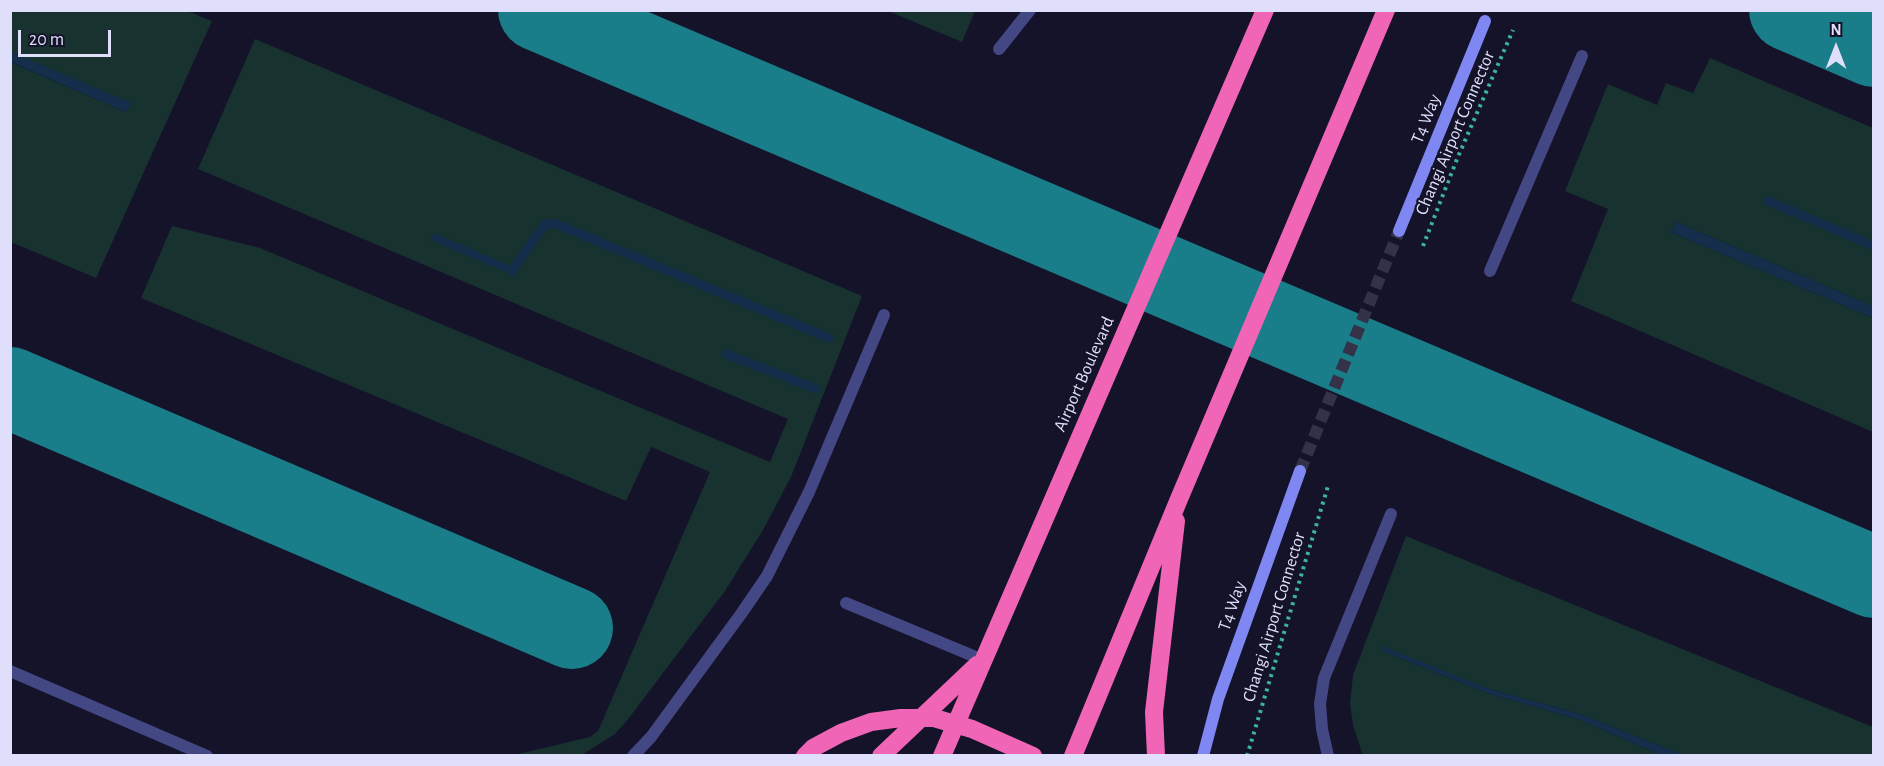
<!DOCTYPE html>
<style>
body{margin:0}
#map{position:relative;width:1884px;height:766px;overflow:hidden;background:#151329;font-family:"Alegreya Sans",sans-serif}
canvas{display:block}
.frame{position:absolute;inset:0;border:12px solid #dfdffc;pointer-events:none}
.north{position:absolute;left:1806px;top:18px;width:60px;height:60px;-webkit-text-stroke:4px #151329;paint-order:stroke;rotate:0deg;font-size:16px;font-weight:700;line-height:24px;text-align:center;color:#dfdffc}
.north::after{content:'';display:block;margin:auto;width:21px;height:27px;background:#dfdffc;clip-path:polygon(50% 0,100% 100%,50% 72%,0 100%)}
.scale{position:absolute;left:18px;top:30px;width:93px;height:27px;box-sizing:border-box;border:3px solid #dfdffc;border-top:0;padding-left:8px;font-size:18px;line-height:21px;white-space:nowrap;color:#dfdffc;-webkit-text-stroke:4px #151329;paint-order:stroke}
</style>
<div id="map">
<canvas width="1884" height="766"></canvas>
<div class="frame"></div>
<div class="north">N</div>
<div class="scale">20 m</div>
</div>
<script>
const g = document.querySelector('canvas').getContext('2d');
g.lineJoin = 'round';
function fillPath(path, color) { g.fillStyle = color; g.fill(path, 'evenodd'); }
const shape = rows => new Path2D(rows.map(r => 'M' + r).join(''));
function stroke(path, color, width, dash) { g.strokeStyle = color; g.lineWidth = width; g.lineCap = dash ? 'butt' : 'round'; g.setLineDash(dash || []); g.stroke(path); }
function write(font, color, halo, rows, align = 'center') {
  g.font = font + ' "Alegreya Sans",sans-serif'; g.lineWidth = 4.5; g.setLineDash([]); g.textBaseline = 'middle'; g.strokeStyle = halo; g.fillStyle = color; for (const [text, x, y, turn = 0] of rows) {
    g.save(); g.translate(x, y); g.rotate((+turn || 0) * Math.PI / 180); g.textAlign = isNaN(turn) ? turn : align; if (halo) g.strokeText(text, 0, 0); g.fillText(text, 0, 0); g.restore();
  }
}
fillPath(shape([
 [11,11,187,11,212,21,96,278,11,242,10,62,126,112,130,103,11,52],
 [888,11,975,10,975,11,962,42],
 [255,39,862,296,791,477,763,530,725,591,629,718,615,734,580,756,514,755,590,737,598,731,710,472,651,447,626,501,141,298,172,226,260,248,770,462,788,419,198,169],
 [1710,58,1873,128,1873,306,1676,222,1671,232,1873,318,1873,432,1571,301,1608,209,1565,191,1608,84,1657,105,1666,83,1693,93],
 [1406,536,1873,727,1873,755,1683,755,1580,714,1489,689,1380,650,1487,693,1578,719,1661,755,1363,756,1353,725,1350,704,1353,675]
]), '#17322f');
fillPath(shape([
 [10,52,11,52,131,103,126,112,11,62],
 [1676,222,1873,306,1873,318,1671,232],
 [434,233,518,269,515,276,431,240],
 [1382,646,1489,689,1580,714,1683,755,1661,755,1578,719,1487,693,1380,650]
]), '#152e4c');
stroke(shape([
 [1768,201,1874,246],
 [512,271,544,225,554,223,829,338],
 [726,354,816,389]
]), '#152e4c', 9);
stroke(shape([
 [539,10,1874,577],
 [1790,10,1874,46],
 [10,388,572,628]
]), '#197e89', 82);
stroke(shape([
 [1300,471,1399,231]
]), '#333249', 12, [12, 6]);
stroke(shape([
 [1423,246,1457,159,1513,30],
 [1247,756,1328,486]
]), '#3db2a0', 4, [3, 4.5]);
stroke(shape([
 [999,49,1030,10],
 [1490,271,1582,56],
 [846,603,983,660],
 [10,671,207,756],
 [633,756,651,737,741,614,767,576,809,492,884,315],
 [1328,756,1322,729,1320,704,1324,678,1391,514]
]), '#434783', 12);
stroke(shape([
 [1399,231,1485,21],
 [1203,756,1218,699,1300,471]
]), '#7f87f3', 12);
stroke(shape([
 [805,756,813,748,841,733,871,722,901,718,934,718,972,729,1033,756],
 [881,756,977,665],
 [942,756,1265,10],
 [1073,756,1179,499,1386,10],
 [1156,756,1154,712,1176,521]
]), '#f065b5', 18);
write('18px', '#dfdffc', '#151329', [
 ["T4 Way",1426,119,-68],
 ["Changi Airport Connector",1455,133,-67],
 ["Airport Boulevard",1084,374,-66],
 ["T4 Way",1232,606,-71],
 ["Changi Airport Connector",1274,617,-73]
]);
</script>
